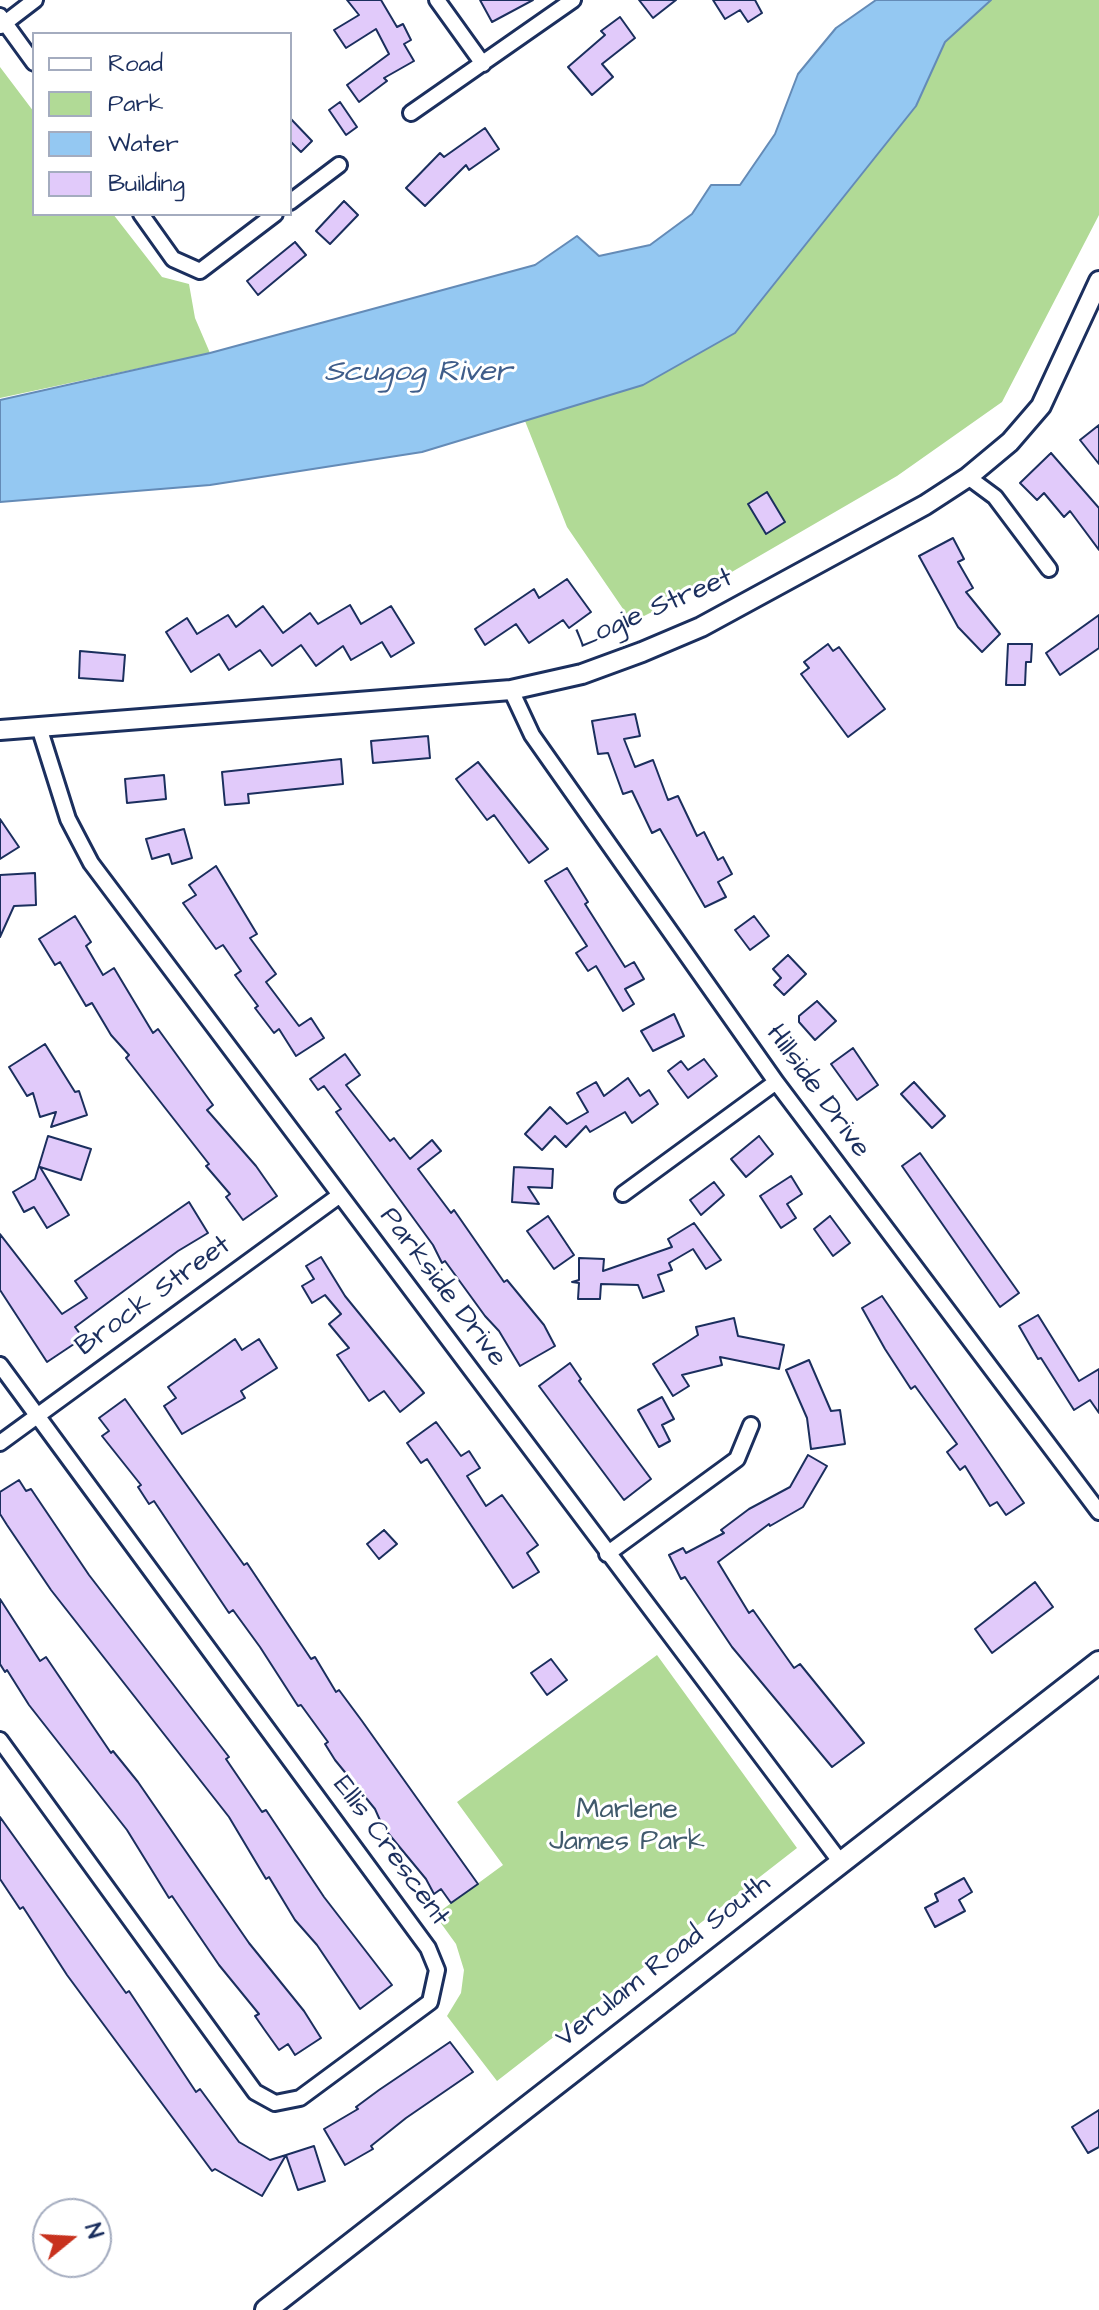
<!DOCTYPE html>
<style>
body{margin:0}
#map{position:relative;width:1099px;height:2310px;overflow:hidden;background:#fff;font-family:"Architects Daughter",sans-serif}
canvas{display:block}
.legend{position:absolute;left:32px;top:32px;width:260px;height:184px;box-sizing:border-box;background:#fff;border:2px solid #a4acbf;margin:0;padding:10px 14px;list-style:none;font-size:24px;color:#1b2f5e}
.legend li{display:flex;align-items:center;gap:16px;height:40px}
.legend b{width:40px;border:2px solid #a4acbf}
.north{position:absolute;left:32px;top:2198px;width:80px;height:80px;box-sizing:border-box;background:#fff;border:2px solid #a4acbf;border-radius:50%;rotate:72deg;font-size:22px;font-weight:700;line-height:32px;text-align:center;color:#1b2f5e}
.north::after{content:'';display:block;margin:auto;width:28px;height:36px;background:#c8321e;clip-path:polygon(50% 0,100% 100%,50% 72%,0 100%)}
</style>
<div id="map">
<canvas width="1099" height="2310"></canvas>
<ul class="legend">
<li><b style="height:10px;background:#fff"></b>Road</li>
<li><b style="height:22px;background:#b1da96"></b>Park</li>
<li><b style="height:22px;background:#94c8f2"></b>Water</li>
<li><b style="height:22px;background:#e1cafa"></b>Building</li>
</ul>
<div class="north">N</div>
</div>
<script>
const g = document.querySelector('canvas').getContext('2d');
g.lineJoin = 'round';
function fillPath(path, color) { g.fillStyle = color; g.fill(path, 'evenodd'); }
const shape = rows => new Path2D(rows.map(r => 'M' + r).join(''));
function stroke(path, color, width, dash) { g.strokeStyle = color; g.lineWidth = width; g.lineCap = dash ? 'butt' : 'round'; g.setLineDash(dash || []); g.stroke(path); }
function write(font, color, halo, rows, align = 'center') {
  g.font = font + ' "Architects Daughter",sans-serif'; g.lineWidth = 6; g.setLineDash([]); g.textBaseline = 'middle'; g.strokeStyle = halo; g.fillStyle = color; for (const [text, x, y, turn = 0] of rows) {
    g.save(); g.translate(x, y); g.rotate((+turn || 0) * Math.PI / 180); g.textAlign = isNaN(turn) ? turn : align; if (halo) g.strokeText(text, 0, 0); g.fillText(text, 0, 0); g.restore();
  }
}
fillPath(shape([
 [991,0,1099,0,1099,215,1002,402,897,476,730,573,632,622,567,527,525,421,643,385,916,106,945,42],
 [0,67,34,112,34,214,113,214,162,277,189,284,195,318,210,353,0,398],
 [657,1655,797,1848,497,2081,447,2016,461,1993,464,1970,456,1944,435,1915,503,1865,457,1802]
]), '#b1da96');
const water = shape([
 [876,0,991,0,945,42,916,106,735,333,643,385,422,452,210,485,0,502,0,400,210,353,535,265,577,236,599,256,650,245,692,214,711,185,740,185,775,134,798,74,836,28,876,0]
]);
fillPath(water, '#94c8f2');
stroke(water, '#648bb7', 2);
const building = shape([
 [347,0,381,0,397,27,403,24,411,40,404,44,414,61,384,78,387,81,359,102,347,85,389,54,376,29,346,48,334,30,359,15,347,0],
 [480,0,533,0,492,22,480,0],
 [639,0,676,0,653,18,639,0],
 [713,0,755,0,762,13,748,22,740,10,725,19,713,0],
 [620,17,635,38,602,64,613,77,592,95,568,67,605,35,601,31,620,17],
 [340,102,357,127,346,135,329,110,340,102],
 [290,118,312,141,301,152,290,141,290,118],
 [485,128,499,149,469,170,466,165,425,206,406,188,440,153,444,157,485,128],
 [344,201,358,215,330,244,316,231,344,201],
 [295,242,306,255,258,295,247,281,295,242],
 [1099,425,1099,464,1080,440,1099,425],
 [1051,453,1099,508,1099,550,1070,511,1064,517,1044,493,1037,500,1020,483,1051,453],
 [767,492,785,522,766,534,748,504,767,492],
 [953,538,964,559,958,562,973,588,966,592,1000,634,982,652,958,627,919,556,953,538],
 [567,579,591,612,569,628,563,620,529,643,516,624,485,645,475,629,534,589,539,598,567,579],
 [350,605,361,624,391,606,414,643,391,657,382,642,351,660,343,646,316,666,301,645,272,666,260,650,229,670,219,654,191,672,166,632,187,618,197,634,228,615,236,627,263,606,283,633,310,613,318,624,350,605],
 [1099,615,1099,648,1060,675,1046,653,1099,615],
 [828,644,833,651,839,647,885,709,848,737,801,674,809,668,804,662,828,644],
 [1008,644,1032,644,1031,662,1026,662,1025,685,1006,685,1008,644],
 [80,651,125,655,123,681,79,678,80,651],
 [635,714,640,736,624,739,635,767,653,760,668,800,678,796,697,836,704,832,718,860,723,857,732,874,718,882,726,897,705,907,660,829,652,833,632,791,623,794,608,753,598,754,592,721,635,714],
 [428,736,430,758,373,763,371,741,428,736],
 [341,759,343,784,248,794,249,803,225,805,222,772,341,759],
 [478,762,548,849,529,863,494,815,487,820,456,779,478,762],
 [164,775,166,799,127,803,125,779,164,775],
 [0,819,19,847,0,859,0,819],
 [184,829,192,858,172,864,169,854,152,859,146,839,184,829],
 [216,866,257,934,250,938,276,974,266,982,299,1026,311,1018,324,1038,296,1056,279,1029,274,1033,255,1008,258,1006,235,975,241,971,223,945,216,949,183,903,196,895,189,885,216,866],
 [567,868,588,902,585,904,625,967,634,962,644,979,625,989,634,1004,623,1011,596,966,588,971,576,953,587,946,545,881,567,868],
 [35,873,36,905,14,906,0,937,0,875,35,873],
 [75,916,91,942,86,946,103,975,114,968,153,1033,158,1029,213,1105,207,1110,256,1166,277,1196,243,1220,226,1197,230,1194,206,1166,209,1164,126,1058,129,1055,111,1035,92,1003,86,1006,60,962,55,965,39,939,75,916],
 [754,916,769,936,750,950,735,930,754,916],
 [788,955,806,974,784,995,774,985,781,978,773,969,788,955],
 [817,1001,836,1021,815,1040,799,1022,799,1016,817,1001],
 [674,1014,684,1036,653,1051,641,1031,674,1014],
 [45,1044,75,1092,79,1091,87,1115,51,1127,56,1112,40,1117,33,1093,27,1096,9,1067,45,1044],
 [853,1048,878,1085,857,1100,831,1064,853,1048],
 [345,1054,360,1075,346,1085,390,1141,394,1138,410,1159,432,1140,441,1151,418,1169,451,1213,454,1210,504,1282,507,1280,544,1325,555,1346,520,1366,499,1331,485,1316,445,1261,442,1263,433,1245,336,1112,341,1109,324,1086,318,1090,310,1079,345,1054],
 [704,1059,717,1076,688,1098,668,1071,681,1061,688,1070,704,1059],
 [628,1078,640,1096,649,1090,658,1104,632,1123,625,1112,590,1132,586,1126,566,1147,555,1136,542,1150,525,1134,550,1107,567,1124,588,1112,577,1093,596,1082,604,1096,628,1078],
 [914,1082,945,1116,932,1128,901,1094,914,1082],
 [48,1136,91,1149,81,1180,40,1167,69,1215,47,1228,34,1207,24,1212,13,1192,35,1179,48,1136],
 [759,1136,773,1154,746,1177,731,1159,759,1136],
 [920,1153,1019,1293,1000,1307,902,1166,920,1153],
 [514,1167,553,1169,552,1188,528,1187,539,1204,512,1202,514,1167],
 [791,1176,802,1194,787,1204,796,1218,781,1228,760,1196,791,1176],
 [714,1182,724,1195,701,1215,690,1200,714,1182],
 [189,1202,208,1233,178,1251,75,1327,83,1338,47,1362,0,1290,0,1234,62,1314,87,1298,75,1281,189,1202],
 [548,1216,574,1255,554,1269,527,1231,548,1216],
 [830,1216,850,1243,833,1256,814,1229,830,1216],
 [694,1223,721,1260,706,1269,693,1249,669,1263,672,1270,658,1275,664,1291,643,1298,638,1285,601,1284,600,1299,578,1299,579,1283,572,1282,579,1280,579,1258,604,1259,603,1271,672,1247,668,1239,694,1223],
 [321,1257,345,1296,424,1393,400,1412,384,1391,369,1401,337,1355,349,1348,329,1324,341,1314,325,1295,312,1303,302,1286,314,1279,306,1266,321,1257],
 [882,1296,1024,1503,1006,1515,997,1502,990,1506,965,1466,960,1470,947,1452,957,1444,915,1386,911,1389,885,1349,862,1308,882,1296],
 [1038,1315,1079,1381,1099,1369,1099,1413,1090,1400,1074,1410,1041,1358,1038,1359,1019,1326,1038,1315],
 [734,1318,738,1336,784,1345,779,1369,720,1357,722,1365,682,1375,689,1386,673,1396,653,1364,698,1335,696,1327,734,1318],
 [235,1339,242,1350,259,1339,277,1368,241,1391,245,1398,182,1434,164,1406,176,1398,168,1387,235,1339],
 [809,1360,831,1411,840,1410,845,1444,811,1449,807,1418,786,1370,809,1360],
 [570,1363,581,1379,579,1381,651,1479,624,1500,539,1386,570,1363],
 [662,1397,674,1419,662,1425,670,1441,659,1447,638,1410,662,1397],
 [125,1399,244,1565,247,1563,311,1659,315,1657,336,1692,339,1690,362,1721,478,1884,451,1903,441,1889,434,1894,426,1879,383,1827,375,1809,335,1760,325,1744,328,1742,301,1705,298,1706,260,1647,233,1610,229,1613,154,1501,149,1504,138,1487,141,1485,102,1436,109,1431,99,1418,125,1399],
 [436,1422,461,1456,469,1451,480,1468,467,1476,486,1506,502,1495,538,1545,527,1553,539,1572,513,1588,427,1459,421,1463,407,1443,436,1422],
 [808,1455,827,1466,803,1507,770,1526,769,1524,718,1562,749,1613,753,1610,794,1668,800,1664,864,1743,832,1767,732,1647,685,1577,681,1579,669,1555,683,1548,686,1553,724,1533,721,1530,749,1509,790,1487,808,1455],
 [19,1480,26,1491,31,1489,89,1575,229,1757,226,1759,262,1812,266,1810,324,1897,392,1985,360,2009,317,1945,295,1920,269,1877,266,1879,229,1817,51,1590,7,1525,0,1514,0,1492,19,1480],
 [384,1530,397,1544,379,1559,367,1544,384,1530],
 [1035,1582,1053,1607,992,1653,975,1629,1035,1582],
 [0,1599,40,1661,46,1657,111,1753,113,1751,138,1782,249,1943,304,2011,321,2038,295,2055,288,2044,279,2050,264,2029,255,2016,259,2014,219,1965,172,1896,169,1898,127,1830,29,1705,7,1670,5,1672,0,1664,0,1599],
 [551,1659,567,1680,547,1695,531,1673,551,1659],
 [0,1817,126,1993,129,1991,196,2092,200,2089,239,2142,270,2160,286,2155,262,2196,215,2169,212,2171,67,1975,23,1907,20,1909,0,1879,0,1817],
 [964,1878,972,1892,959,1900,965,1911,935,1927,925,1908,938,1901,935,1894,964,1878],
 [450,2042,473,2072,406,2118,371,2146,373,2149,345,2165,324,2129,358,2109,356,2107,379,2090,450,2042],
 [1099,2110,1099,2147,1088,2153,1072,2127,1099,2110],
 [314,2146,325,2181,298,2190,286,2155,314,2146]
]);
fillPath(building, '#e1cafa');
stroke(building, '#1b2f5e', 2);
const minor = shape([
 [437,0,483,64],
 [0,16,34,63],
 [1,26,35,0],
 [411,113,573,0],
 [290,202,339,165],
 [141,214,173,259,200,271,275,214],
 [968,477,995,497,1049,569],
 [511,690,532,735,776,1082,1099,1512],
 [39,727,68,819,91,863,839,1860],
 [623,1194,776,1082],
 [0,1365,428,1948,437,1970,430,2002,300,2098,275,2103,255,2092,0,1740],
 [0,1443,340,1195],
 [607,1554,737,1459,751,1425]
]);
const tertiary = shape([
 [0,730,511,690,582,674,642,652,701,627,925,505,968,477,1010,442,1041,406,1099,281]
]);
const secondary = shape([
 [266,2310,1099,1662]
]);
stroke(minor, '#1b2f5e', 20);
stroke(tertiary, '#1b2f5e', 24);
stroke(secondary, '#1b2f5e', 26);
stroke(minor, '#fff', 14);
stroke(tertiary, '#fff', 18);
stroke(secondary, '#fff', 20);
write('28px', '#1b2f5e', '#fff', [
 ["Logie Street",655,610,-23],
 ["Hillside Drive",817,1092,54],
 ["Parkside Drive",442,1288,53],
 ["Brock Street",154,1297,-36],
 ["Ellis Crescent",390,1852,54],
 ["Verulam Road South",664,1962,-38]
]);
write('28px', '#405a6c', '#fff', [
 ["Marlene",627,1811],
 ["James Park",627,1843]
]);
write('italic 30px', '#3f5d8a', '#fff', [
 ["Scugog River",418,374]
]);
</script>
